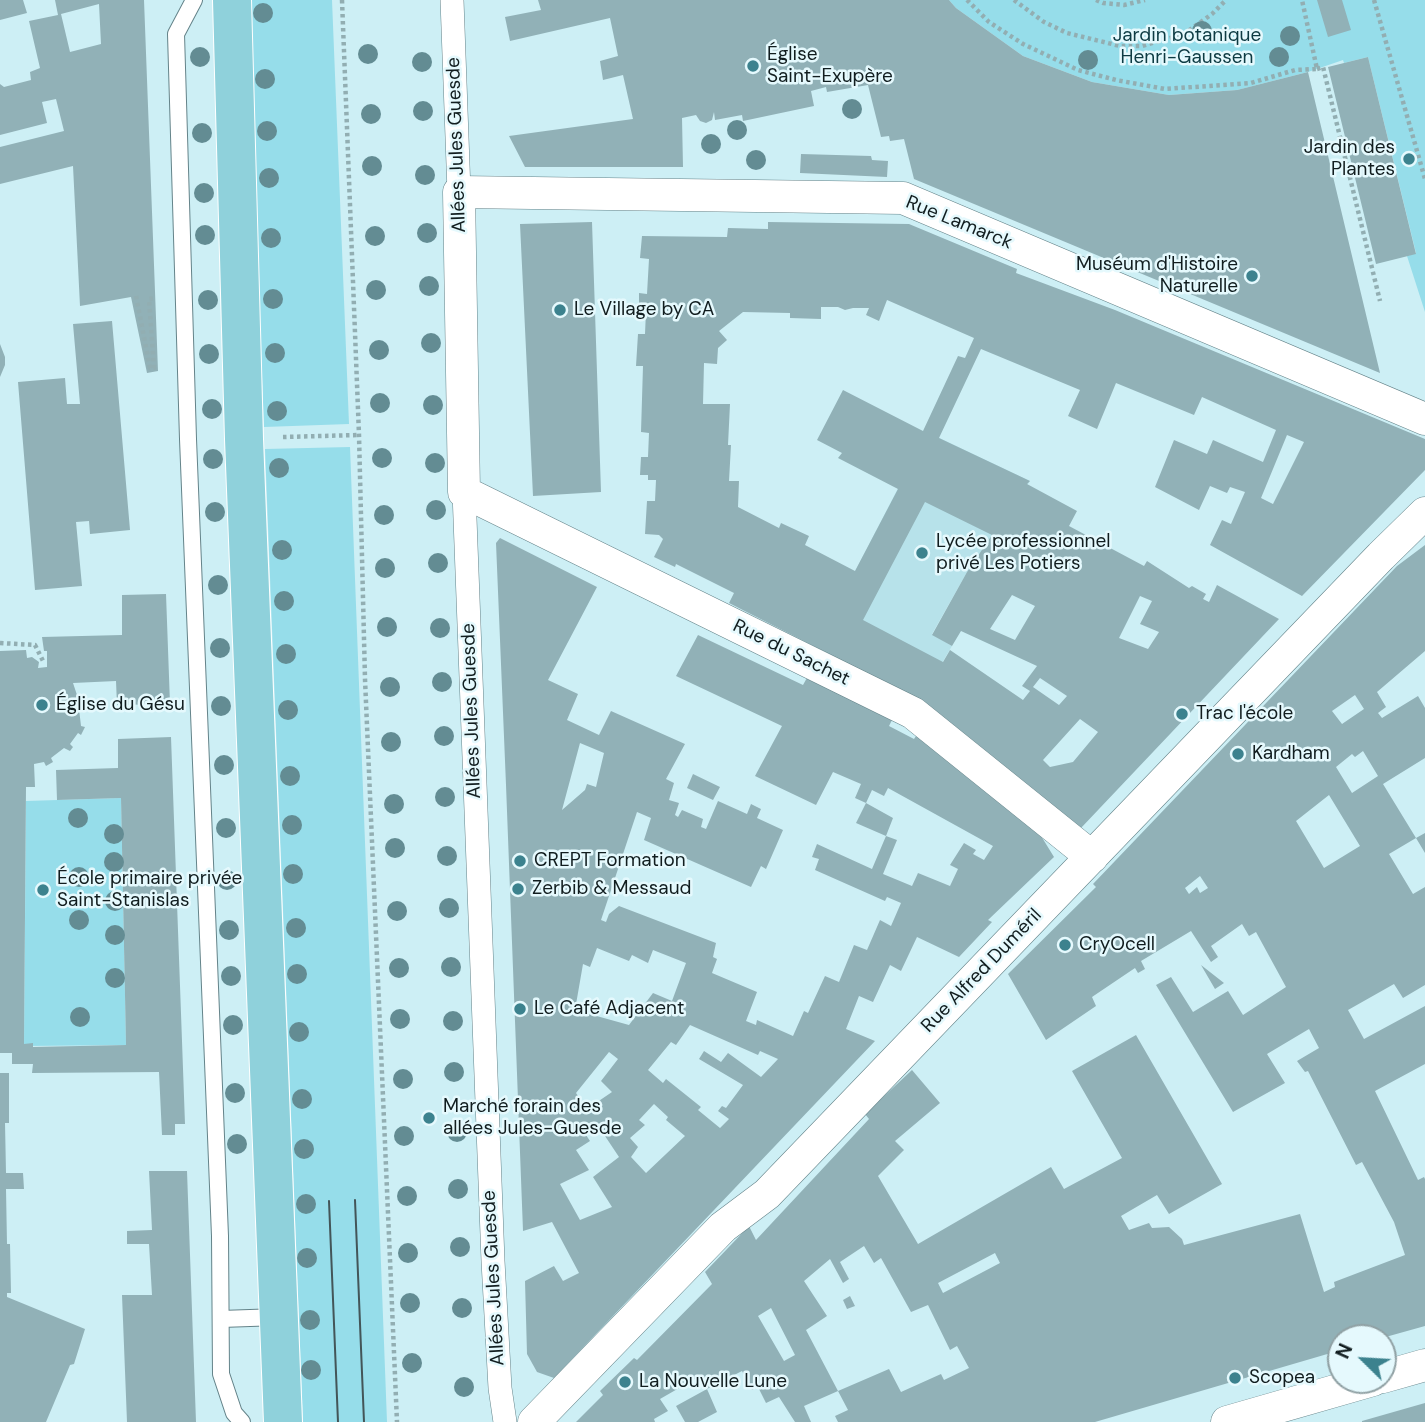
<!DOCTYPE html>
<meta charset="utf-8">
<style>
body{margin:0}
#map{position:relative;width:1425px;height:1422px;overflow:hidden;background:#cdeff5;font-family:"DM Sans",sans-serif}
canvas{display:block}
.north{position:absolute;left:1327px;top:1324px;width:70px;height:70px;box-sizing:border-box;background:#e5f9fd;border:2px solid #90a1a4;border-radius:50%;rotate:294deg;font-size:19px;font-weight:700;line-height:28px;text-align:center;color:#111d1f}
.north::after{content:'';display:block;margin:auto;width:24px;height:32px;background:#3c828e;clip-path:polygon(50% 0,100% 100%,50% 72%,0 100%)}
</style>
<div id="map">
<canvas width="1425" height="1422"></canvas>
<div class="north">N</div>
</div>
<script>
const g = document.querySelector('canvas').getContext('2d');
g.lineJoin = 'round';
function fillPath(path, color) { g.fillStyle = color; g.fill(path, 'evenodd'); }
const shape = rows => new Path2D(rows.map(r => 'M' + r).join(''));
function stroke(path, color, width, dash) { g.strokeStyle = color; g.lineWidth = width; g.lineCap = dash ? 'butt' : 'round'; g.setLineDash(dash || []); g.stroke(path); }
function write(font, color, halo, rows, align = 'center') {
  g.font = font + ' "DM Sans",sans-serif'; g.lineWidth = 5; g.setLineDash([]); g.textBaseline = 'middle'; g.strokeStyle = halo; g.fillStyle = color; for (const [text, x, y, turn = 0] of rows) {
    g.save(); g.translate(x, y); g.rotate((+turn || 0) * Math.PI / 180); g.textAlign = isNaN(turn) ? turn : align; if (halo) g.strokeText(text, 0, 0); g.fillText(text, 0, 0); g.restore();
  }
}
fillPath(shape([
 [927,432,1030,481,967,572,932,634,952,646,920,700,816,647]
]), '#b7e2ea');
fillPath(shape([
 [247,0,332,0,349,424,264,427],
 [949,0,1425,0,1425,312,1407,256,1416,253,1368,57,1344,63,1343,60,1308,72,1237,90,1169,95,1092,82,1023,56,956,8],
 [350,447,387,1422,303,1422,265,449],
 [121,798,126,1045,24,1046,26,801]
]), '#96ddea');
fillPath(shape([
 [0,0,23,0,27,13,0,20],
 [55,0,144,0,158,371,147,373,131,297,80,306,73,166,0,184,0,147,64,131,56,99,42,102,47,123,0,135,0,84,4,87,31,80,30,72,40,68,29,21,58,15],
 [99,4,101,44,70,52,61,14],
 [538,0,949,0,956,8,1023,56,1092,82,1169,95,1237,90,1308,72,1380,373,914,179,904,139,890,141,889,136,881,137,868,85,827,92,826,87,811,91,814,106,743,121,742,115,715,120,714,112,712,120,706,123,700,121,696,115,682,118,683,167,525,167,509,136,633,119,623,75,603,80,600,61,618,56,610,18,510,41,505,17,541,10],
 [1317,0,1342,0,1351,30,1328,37],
 [1368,57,1416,254,1376,264,1328,67],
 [801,154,871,156,872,160,888,161,887,177,800,173],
 [592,222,601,492,533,496,520,224],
 [768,222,909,224,1017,269,1016,273,1115,310,1425,439,1425,470,1302,596,1210,545,1222,520,1231,524,1245,492,1230,487,1227,493,1210,486,1199,510,1155,487,1174,440,1207,454,1213,440,1263,462,1276,430,1202,397,1194,415,1116,383,1097,429,1068,416,1080,390,981,349,939,438,1030,481,1027,484,1077,511,1069,526,1144,566,1147,561,1189,588,1192,586,1206,594,1203,599,1209,602,1217,585,1279,619,1081,828,920,700,729,603,734,593,676,564,675,567,654,557,663,539,659,535,645,534,647,501,655,501,656,480,648,480,648,475,640,475,641,457,648,457,649,433,641,432,643,366,636,366,638,334,645,334,646,311,639,311,639,293,647,294,649,259,640,258,642,236,727,237,728,228,768,229],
 [887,300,974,338,965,358,958,356,923,431,843,390,817,440,842,453,838,458,898,489,855,571,805,545,809,536,781,523,779,528,738,507,739,481,729,481,731,445,728,445,730,404,703,404,704,363,717,364,718,348,727,340,719,331,743,312,790,313,790,318,821,319,821,307,838,307,845,310,853,308,869,308,866,315,879,321],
 [1287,435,1304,442,1273,504,1261,498],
 [925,502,992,535,967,572,932,635,952,646,961,631,1037,666,1022,686,1030,691,1023,700,950,650,943,662,863,620],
 [1012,595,1035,606,1015,640,990,629],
 [1140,596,1152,601,1140,624,1159,632,1148,649,1119,638],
 [1040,678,1067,696,1059,705,1033,687],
 [1080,719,1098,732,1073,762,1050,767,1043,760],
 [112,321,130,530,90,534,89,521,76,522,82,586,35,590,18,382,65,378,67,404,80,404,73,324],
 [0,344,5,357,5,365,0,377],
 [500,538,597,587,548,680,578,694,567,720,599,735,611,711,685,744,666,779,674,783,669,800,679,803,675,815,678,817,682,810,703,819,701,827,706,829,718,801,747,814,751,804,761,809,757,818,783,830,766,869,761,866,751,887,644,840,651,818,637,812,601,920,606,922,609,914,619,906,716,943,713,957,717,959,712,973,757,992,746,1021,756,1025,757,1020,793,1036,804,1011,808,1013,825,976,839,982,854,945,867,950,880,920,891,926,901,903,887,897,885,901,815,870,819,859,812,857,817,844,872,869,886,836,897,840,883,874,912,886,918,873,950,886,958,869,950,865,964,843,976,850,973,854,984,860,993,846,888,788,884,796,872,790,866,803,855,798,861,784,833,772,816,805,755,776,782,726,676,676,698,635,803,685,808,676,893,718,889,726,914,739,918,733,1030,818,1054,857,988,920,992,922,959,957,917,937,901,971,890,965,873,1002,859,996,846,1029,875,1041,554,1378,537,1372,527,1354,525,1281,554,1266,563,1281,579,1273,552,1222,523,1231,506,785,496,543],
 [580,743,604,753,596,787,587,784,585,790,562,810],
 [597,948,629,961,632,955,648,963,653,950,686,963,672,1001,653,993,629,1025,575,1010,583,964,590,967],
 [690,1025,758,1055,760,1051,778,1059,761,1077,728,1053,721,1062,704,1051,699,1059,743,1085,726,1108,722,1106,718,1111,729,1119,720,1128,698,1110,701,1107,666,1079,663,1083,648,1070,671,1042,676,1045],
 [609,1052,618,1059,601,1081,612,1092,587,1109,576,1093],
 [654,1104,668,1117,666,1120,685,1136,646,1173,631,1157,638,1147,630,1138,645,1125,639,1120],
 [597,1124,619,1157,593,1177,612,1207,580,1220,560,1184,589,1170,576,1150,590,1141,584,1132],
 [1425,545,1425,651,1377,692,1386,707,1378,713,1382,718,1418,696,1425,708,1425,758,1383,784,1416,838,1389,854,1413,894,1425,887,1425,985,1403,998,1394,984,1348,1010,1364,1039,1425,1006,1425,1064,1375,1091,1418,1180,1424,1177,1425,1179,1425,1326,1382,1338,1341,1338,1341,1350,1095,1422,838,1422,835,1416,848,1410,838,1391,889,1369,901,1392,941,1374,944,1380,969,1368,957,1346,950,1350,928,1305,911,1312,881,1258,874,1263,864,1246,840,1262,849,1279,843,1283,830,1259,804,1281,827,1316,806,1330,838,1391,804,1406,811,1422,795,1422,779,1397,766,1403,758,1387,752,1390,742,1371,707,1389,700,1376,660,1399,668,1411,654,1419,655,1422,576,1422,603,1395,600,1391,634,1358,637,1360,712,1284,705,1272,749,1226,756,1240,869,1119,865,1114,912,1070,940,1103,895,1141,904,1150,878,1176,918,1244,1051,1167,1064,1189,1122,1158,1072,1071,1136,1035,1222,1184,1169,1214,1157,1195,1121,1216,1129,1230,1149,1223,1152,1228,1169,1227,1182,1239,1184,1245,1300,1214,1324,1292,1335,1287,1334,1282,1405,1255,1394,1222,1362,1162,1356,1165,1308,1071,1305,1072,1297,1061,1319,1048,1309,1029,1267,1054,1285,1083,1233,1112,1156,985,1171,977,1193,1012,1228,991,1243,1015,1286,987,1256,932,1249,936,1242,924,1211,946,1218,957,1211,962,1191,931,1141,961,1145,969,1138,973,1135,968,1092,997,1096,1006,1046,1040,1008,974,1096,887,1093,884,1397,566],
 [1355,695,1364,709,1342,724,1332,711],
 [1363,751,1378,776,1352,793,1336,767,1352,754,1355,757],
 [1329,795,1360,846,1324,868,1296,821],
 [1200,876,1208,888,1200,893,1197,887,1189,894,1185,888],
 [995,1253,1000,1263,943,1293,938,1283],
 [771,1308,795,1355,784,1361,758,1316],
 [166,594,170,704,117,705,116,681,73,683,79,701,82,701,84,709,79,709,81,726,85,727,81,735,78,733,70,744,73,747,70,751,64,748,51,758,53,762,46,766,44,762,34,764,35,787,26,787,24,1044,33,1043,33,1047,126,1045,121,798,57,800,56,770,118,768,118,739,171,737,185,1124,175,1124,175,1135,162,1135,159,1072,32,1073,33,1064,12,1064,12,1053,0,1053,0,651,26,650,27,658,32,657,39,662,38,668,47,667,47,651,44,651,42,637,122,635,122,595],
 [693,774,720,787,713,800,687,788],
 [866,803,893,818,886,836,856,823],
 [1425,833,1425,853,1416,838],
 [1201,965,1224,983,1215,989],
 [0,1073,9,1073,9,1123,5,1123,6,1173,23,1173,24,1189,6,1189,7,1244,10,1244,11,1293,7,1293,7,1297,85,1329,74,1364,70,1365,46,1422,0,1422],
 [149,1171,187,1171,196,1422,127,1422,122,1295,152,1295,149,1244,127,1244,127,1231,152,1230],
 [850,1296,855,1306,847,1309,843,1300],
 [707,1389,717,1412,698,1422,685,1422,676,1406],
 [1425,1403,1425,1422,1362,1422,1362,1421]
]), '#91b1b7');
const service = shape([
 [194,0,176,34,188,439,220,1236,221,1374,234,1413,242,1422],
 [221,1319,279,1317]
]);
const pedestrian = shape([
 [452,0,459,192],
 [464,492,493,1261,500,1388,505,1422]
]);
const minor = shape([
 [1092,857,913,713,464,492,459,192,903,198,1425,419],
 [1383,1377,1425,1365],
 [534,1422,723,1227,767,1194,1381,556,1425,513],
 [1227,1422,1373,1380]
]);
const primary = shape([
 [232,0,244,439,283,1422]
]);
stroke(service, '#648389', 18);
stroke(pedestrian, '#648389', 24);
stroke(minor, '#648389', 33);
stroke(primary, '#fff', 40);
stroke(shape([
 [342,0,359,435,365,679,397,1422],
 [967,0,989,22,1023,44,1078,70,1116,80,1165,89,1251,83,1295,70,1317,69,1302,0],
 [1014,0,1044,22,1067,33,1120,46,1142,46,1184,34,1212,14,1226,0],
 [1096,0,1103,3,1124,5,1145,0],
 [1374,0,1425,179],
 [1317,69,1323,67,1380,301],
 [136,296,150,368,154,368,149,299,155,298],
 [283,437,359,435],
 [0,643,35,645,43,661]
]), '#92aeb2', 4.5, [3.5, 3.5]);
stroke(service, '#fff', 16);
stroke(pedestrian, '#fff', 23);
stroke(minor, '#fff', 32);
stroke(primary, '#8fd1db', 38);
stroke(shape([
 [355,1200,364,1422],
 [329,1201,338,1422]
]), '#435558', 2);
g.fillStyle = '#638c93';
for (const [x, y] of [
 [263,13],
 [1202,31],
 [1290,36],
 [368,54],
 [200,57],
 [1279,57],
 [1088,60],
 [422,62],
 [265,79],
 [852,109],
 [423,111],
 [371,114],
 [737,130],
 [267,131],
 [202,133],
 [711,144],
 [756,160],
 [372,166],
 [425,175],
 [269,178],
 [204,193],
 [427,233],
 [205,235],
 [375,236],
 [271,238],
 [429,286],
 [376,290],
 [273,299],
 [208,300],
 [431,343],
 [379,350],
 [275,353],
 [209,354],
 [380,403],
 [433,405],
 [212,409],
 [277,411],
 [382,458],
 [213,459],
 [435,463],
 [279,468],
 [436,510],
 [215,512],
 [384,515],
 [282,550],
 [438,563],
 [385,568],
 [218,585],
 [284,601],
 [387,627],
 [440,628],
 [220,648],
 [286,654],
 [442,682],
 [390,687],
 [221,706],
 [288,710],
 [444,736],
 [391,742],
 [224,765],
 [290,776],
 [445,797],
 [394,804],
 [78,818],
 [292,825],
 [226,828],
 [114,834],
 [395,848],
 [447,856],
 [114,862],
 [293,874],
 [79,877],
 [227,880],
 [115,901],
 [449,908],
 [397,911],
 [79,920],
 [296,928],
 [229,930],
 [115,935],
 [451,967],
 [399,968],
 [297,974],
 [231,976],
 [115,978],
 [80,1017],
 [400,1019],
 [453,1021],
 [233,1025],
 [299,1032],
 [454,1072],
 [403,1079],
 [235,1093],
 [302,1099],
 [457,1132],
 [404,1136],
 [237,1144],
 [304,1149],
 [458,1189],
 [407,1196],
 [306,1204],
 [460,1247],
 [408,1253],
 [307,1258],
 [410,1303],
 [462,1308],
 [310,1320],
 [412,1363],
 [311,1370],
 [464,1387]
]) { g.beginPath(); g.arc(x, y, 10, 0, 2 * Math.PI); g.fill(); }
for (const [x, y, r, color] of [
 [753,66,7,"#3c828e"],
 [1409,159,7,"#3c828e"],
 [1252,276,7,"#3c828e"],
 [560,310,7,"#3c828e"],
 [922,553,7,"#3c828e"],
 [42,705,7,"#3c828e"],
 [1182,714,7,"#3c828e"],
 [1238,754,7,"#3c828e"],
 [520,861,7,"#3c828e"],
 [518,889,7,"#3c828e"],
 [43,890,7,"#3c828e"],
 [1065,945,7,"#3c828e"],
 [520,1009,7,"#3c828e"],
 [429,1118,7,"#3c828e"],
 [1235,1378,7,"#3c828e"],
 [625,1382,7,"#3c828e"]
]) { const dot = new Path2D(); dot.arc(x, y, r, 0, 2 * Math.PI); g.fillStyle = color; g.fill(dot); stroke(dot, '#e5f9fd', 2.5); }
write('19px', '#0d3b43', '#e5f9fd', [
 ["Jardin botanique",1187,36],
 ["Henri-Gaussen",1187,58]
]);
write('19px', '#111d1f', '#e5f9fd', [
 ["Église",767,55],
 ["Saint-Exupère",767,77],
 ["Jardin des",1395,148,"right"],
 ["Plantes",1395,170,"right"],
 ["Muséum d'Histoire",1238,265,"right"],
 ["Naturelle",1238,287,"right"],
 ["Le Village by CA",574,310],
 ["Lycée professionnel",936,542],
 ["privé Les Potiers",936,564],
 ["Église du Gésu",56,705],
 ["Trac l'école",1196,714],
 ["Kardham",1252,754],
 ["CREPT Formation",534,861],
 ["École primaire privée",57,879],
 ["Saint-Stanislas",57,901],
 ["Zerbib & Messaud",532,889],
 ["CryOcell",1079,945],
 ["Le Café Adjacent",534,1009],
 ["Marché forain des",443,1107],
 ["allées Jules-Guesde",443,1129],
 ["Scopea",1249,1378],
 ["La Nouvelle Lune",639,1382]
], 'left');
write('19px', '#111d1f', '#e5f9fd', [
 ["Allées Jules Guesde",457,145,-92],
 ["Rue Lamarck",959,223,22],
 ["Rue du Sachet",791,653,26],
 ["Allées Jules Guesde",472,711,-92],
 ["Rue Alfred Duméril",982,971,-46],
 ["Allées Jules Guesde",494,1278,-93]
]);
</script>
